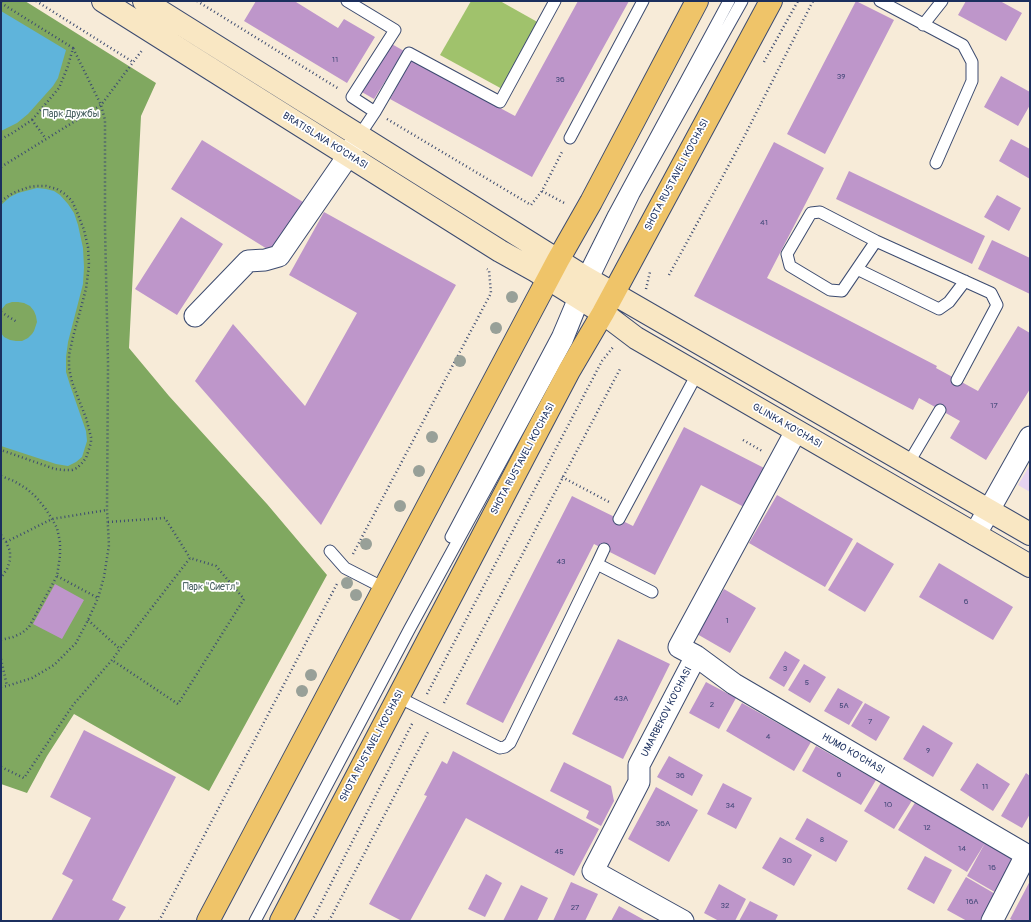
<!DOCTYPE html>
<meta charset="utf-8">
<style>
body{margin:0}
#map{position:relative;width:1031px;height:922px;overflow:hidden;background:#f7ebd8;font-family:Pangolin,sans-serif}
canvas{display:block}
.frame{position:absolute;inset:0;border:2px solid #1b2f5e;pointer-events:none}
</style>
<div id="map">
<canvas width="1031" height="922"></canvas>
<div class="frame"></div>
</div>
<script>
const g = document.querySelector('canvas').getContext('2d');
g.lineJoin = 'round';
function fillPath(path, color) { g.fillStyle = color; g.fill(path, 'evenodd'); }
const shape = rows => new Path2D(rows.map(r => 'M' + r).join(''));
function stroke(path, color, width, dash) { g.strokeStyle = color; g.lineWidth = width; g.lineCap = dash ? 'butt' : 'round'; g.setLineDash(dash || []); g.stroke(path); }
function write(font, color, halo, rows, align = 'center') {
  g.font = font + ' Pangolin,sans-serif'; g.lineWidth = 3.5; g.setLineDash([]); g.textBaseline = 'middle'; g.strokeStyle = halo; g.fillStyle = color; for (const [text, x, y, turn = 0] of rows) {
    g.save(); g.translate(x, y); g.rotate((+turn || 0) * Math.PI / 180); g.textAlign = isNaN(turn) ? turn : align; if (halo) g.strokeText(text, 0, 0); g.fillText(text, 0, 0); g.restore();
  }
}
fillPath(shape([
 [1030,465,1030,492,1018,485]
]), '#e6d3f0');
fillPath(shape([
 [471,1,500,1,541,24,504,90,440,55]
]), '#a0c26c');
fillPath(shape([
 [1,1,25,1,156,83,141,116,129,348,169,396,267,504,327,575,209,791,74,714,47,756,27,793,1,784]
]), '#80a860');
fillPath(shape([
 [1,11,66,50,58,78,53,86,28,114,17,123,1,131],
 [37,188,46,189,54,191,60,195,68,204,74,213,78,225,83,248,84,267,83,284,68,342,66,357,66,372,70,385,86,431,87,441,82,457,76,462,68,466,56,464,1,446,1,333,4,337,10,340,16,341,22,341,28,338,32,334,34,331,37,322,36,316,34,311,30,306,24,303,18,302,12,302,6,304,1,310,1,205,10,197,18,193]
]), '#5fb4db');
fillPath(shape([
 [256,1,297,1,296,2,338,28,344,19,375,37,347,83,244,21],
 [578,1,629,1,532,177,390,99,411,60,515,116],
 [856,1,894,20,825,154,787,134],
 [966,1,1000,1,1022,13,1006,41,958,15],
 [390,43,404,51,374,99,360,91],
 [1001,76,1030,92,1030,105,1018,126,984,107],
 [1011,139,1030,149,1030,179,999,161],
 [202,140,303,202,272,252,171,189],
 [774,142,824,168,767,278,937,366,936,368,978,391,1018,326,1030,333,1030,389,986,460,950,438,960,421,919,398,913,410,694,296],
 [849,171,985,236,972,264,836,199],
 [997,195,1021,208,1009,231,984,217],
 [324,212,456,285,321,525,195,381,233,324,305,406,357,313,289,275],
 [181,217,223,244,177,315,135,289],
 [992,240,1030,258,1030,294,978,269],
 [684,427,766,469,746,508,701,485,655,575,594,544,503,723,466,704,572,496,633,526],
 [777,495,853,539,825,587,749,543],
 [857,542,894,564,865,612,828,590],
 [939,563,1013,607,993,640,919,597],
 [55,584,84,600,62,639,33,624],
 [724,589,756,608,730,653,697,634],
 [618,639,670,664,623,759,572,734],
 [785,651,800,660,784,687,769,678],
 [804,664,826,677,810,703,788,690],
 [706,682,736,698,719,729,689,713],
 [838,688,863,702,849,725,824,711],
 [742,703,811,742,794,771,726,731],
 [865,703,890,717,876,741,851,726],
 [923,725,953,743,933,777,903,759],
 [84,730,176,777,112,900,126,907,118,921,51,921,73,880,62,874,91,818,50,797],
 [816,746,876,780,861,805,802,771],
 [453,751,599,829,574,876,466,818,410,921,402,921,369,904,427,796,424,795,442,761,447,764],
 [669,756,703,775,692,796,657,777],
 [564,762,611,786,614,801,601,826,586,818,589,811,550,791],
 [977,763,1010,784,993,811,960,790],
 [1026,773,1030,776,1030,814,1022,828,1001,816],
 [882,781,913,799,894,829,864,811],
 [723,783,752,798,736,829,707,814],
 [656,787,698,810,669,862,628,839],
 [916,801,985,843,967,872,898,830],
 [807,818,848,841,836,862,795,839],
 [780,837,812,855,794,886,762,868],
 [985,843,1017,860,998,894,967,876],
 [925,856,952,870,934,904,907,889],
 [486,874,502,883,485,917,468,909],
 [966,877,997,895,982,921,967,921,947,910],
 [1030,881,1030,921,1014,921,1010,919],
 [571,882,598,894,585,921,553,921],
 [719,884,746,899,735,921,719,921,704,913],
 [521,885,548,898,537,921,503,921],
 [750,901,778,915,775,921,739,921],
 [619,906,646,921,611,921]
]), '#be96ca');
const service = shape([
 [347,1,395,30,352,97,375,112],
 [880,1,963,45,972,62,972,81,936,163],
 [923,25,942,1],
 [359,136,375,112,409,53,500,102,555,1],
 [570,138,643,1],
 [876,241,842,291,830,290,790,266,787,254,811,213,820,212,876,241,991,293,997,305,957,380],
 [857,269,939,309,949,302,965,281],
 [908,464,940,410],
 [619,519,697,374],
 [451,537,558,335,583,276,614,214,729,1],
 [330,551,345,568,384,588],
 [597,564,604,549],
 [398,697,500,748,505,747,510,743,597,564,652,592],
 [255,921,409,630,567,341,583,301,592,281,634,194,742,1]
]);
const minor = shape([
 [195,316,248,261,265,260,279,256,348,156,359,136],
 [796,431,679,647,696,656,734,684,1030,857],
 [989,510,1030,437],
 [683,921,593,871,639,782,639,765,696,656],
 [992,921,1026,855]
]);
const tertiary = shape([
 [975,534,989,510]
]);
const secondary = shape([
 [103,1,500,251,536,271,603,313,636,338,1030,566],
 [144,1,583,276,1030,534]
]);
const primary = shape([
 [208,921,558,260,591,202,697,1],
 [281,921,538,430,569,371,603,313,771,1]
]);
stroke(service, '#3c4b70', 13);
stroke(minor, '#3c4b70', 23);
stroke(tertiary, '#3c4b70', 24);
stroke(secondary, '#3c4b70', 24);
stroke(primary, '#3c4b70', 24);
stroke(shape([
 [36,1,133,62],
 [197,1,339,89],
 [1,3,73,48,68,66,59,88,32,120],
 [764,62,798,1],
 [387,119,531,205,542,191,563,150],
 [1,139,11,134,32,120,46,139],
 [1,167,101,105,143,49],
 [542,191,566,204],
 [1,201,13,193,29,187,37,186,46,186,57,189,65,194,72,201,77,212,84,230,88,247,89,265,86,289,73,337,69,355,69,368,72,382,86,418,91,437,91,443,86,458,82,463,77,468,72,470,64,470,55,469,1,450],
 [669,275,743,139,813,1],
 [646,289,650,272],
 [1,312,17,322],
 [743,440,762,451],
 [1,476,14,481,27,489,36,497,45,508,52,519,57,528,60,542,60,556,57,576,29,627,22,633,13,637,1,640],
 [562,477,611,503],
 [108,522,165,518,190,558],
 [1,535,6,542,10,551,10,560,7,569,1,578],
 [6,542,52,519,107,510],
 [353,554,491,293,489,270,487,269],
 [57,576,98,598],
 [88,620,120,649],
 [1,659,7,686],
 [1,687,7,686,32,678,54,665,76,643,88,620,98,598,104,577,109,545,107,510,108,364,105,228,105,120,101,105,73,48],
 [427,694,602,361,614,346],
 [444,703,620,369],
 [1,767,24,778,73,705,112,660,120,649,190,558,216,566,244,599,178,704,112,660],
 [159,921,338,582],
 [312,921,413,722],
 [329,921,429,730]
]), '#3c4b70', 2.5, [1, 3]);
stroke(service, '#fff', 11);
stroke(minor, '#fff', 21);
stroke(tertiary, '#fff', 22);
stroke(secondary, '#f9e7c3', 22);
stroke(primary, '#efc469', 22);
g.fillStyle = '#98a098';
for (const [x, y] of [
 [512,297],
 [496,328],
 [460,361],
 [432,437],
 [419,471],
 [400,506],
 [366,544],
 [347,583],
 [356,595],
 [311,675],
 [302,691]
]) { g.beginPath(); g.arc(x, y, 6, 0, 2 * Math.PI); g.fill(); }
write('8px', '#444979', null, [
 ["11",335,60],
 ["39",841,77],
 ["36",560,80],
 ["41",764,223],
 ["17",994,406],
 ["43",561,562],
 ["6",966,602],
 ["1",727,621],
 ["3",785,669],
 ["5",807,683],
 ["43A",621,699],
 ["2",712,705],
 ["5A",844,706],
 ["7",870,722],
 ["4",768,737],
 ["9",928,751],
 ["6",839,775],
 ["36",680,776],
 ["11",985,787],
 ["10",888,805],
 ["34",730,806],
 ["36А",663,824],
 ["12",927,828],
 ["8",822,840],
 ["14",962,849],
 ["45",559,852],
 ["30",787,861],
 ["16",992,868],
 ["16А",972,902],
 ["32",725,906],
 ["27",575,908]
]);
write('10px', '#4a6263', '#fff', [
 ["Парк Дружбы",71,114],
 ["Парк \"Сиетл\"",211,587]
]);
write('10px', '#1b2f5e', '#fff', [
 ["BRATISLAVA KO'CHASI",325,141,32],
 ["SHOTA RUSTAVELI KO'CHASI",677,175,-62],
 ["GLINKA KO'CHASI",787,426,30],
 ["SHOTA RUSTAVELI KO'CHASI",523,459,-62],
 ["UMARBEKOV KO'CHASI",667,712,-63],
 ["SHOTA RUSTAVELI KO'CHASI",372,746,-62],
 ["HUMO KO'CHASI",853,754,30]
]);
</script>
